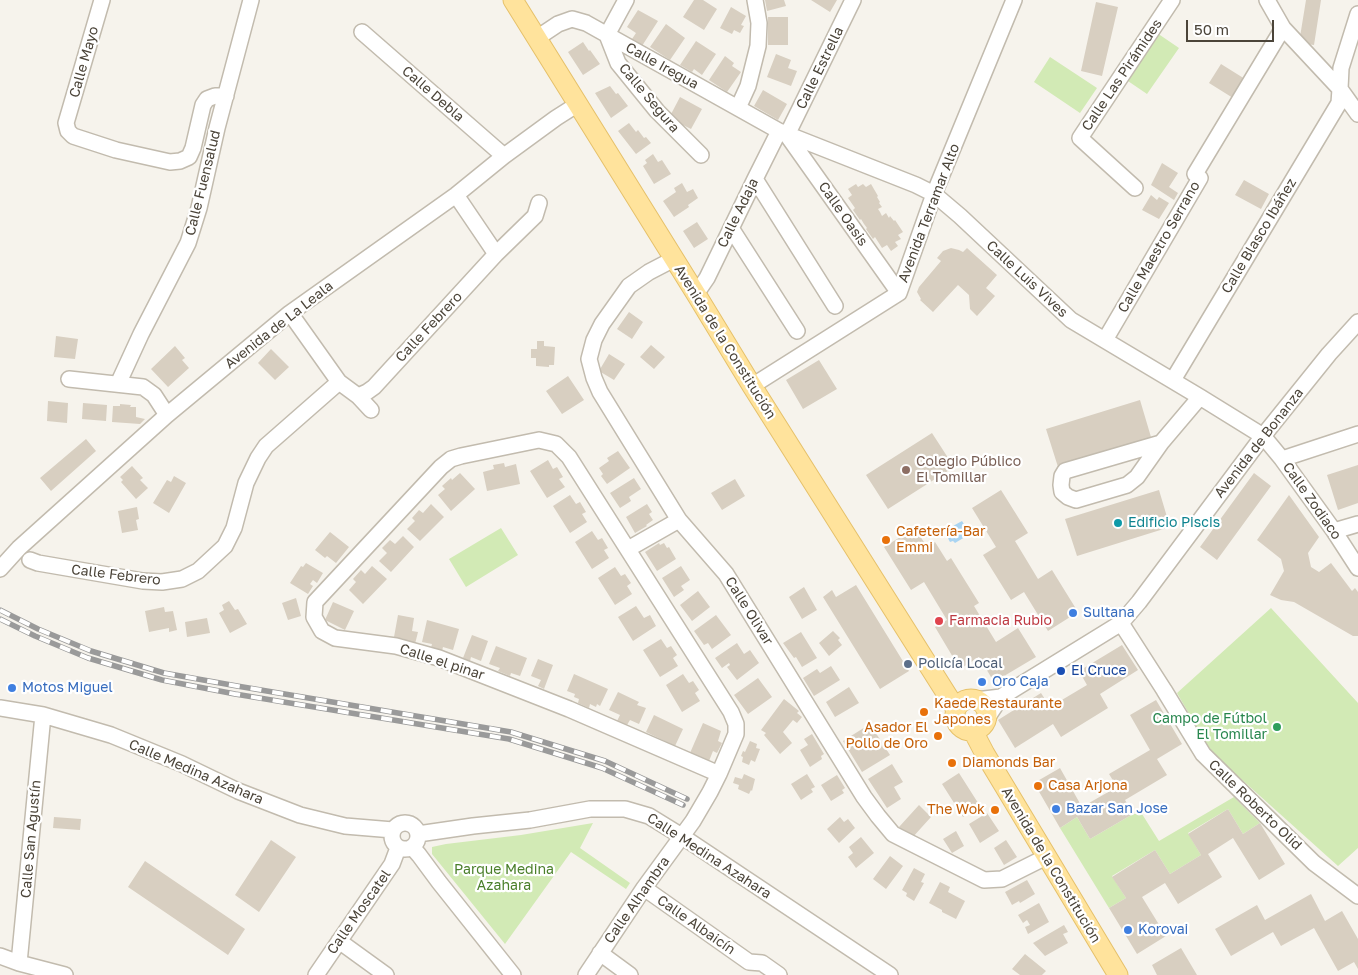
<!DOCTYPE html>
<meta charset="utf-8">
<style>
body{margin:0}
#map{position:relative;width:1358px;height:975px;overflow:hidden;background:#f6f3ec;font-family:"Golos Text",sans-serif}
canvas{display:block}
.scale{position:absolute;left:1186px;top:20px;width:88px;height:22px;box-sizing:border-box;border:2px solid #4b4439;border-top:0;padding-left:6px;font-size:15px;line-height:18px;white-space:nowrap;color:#4b4439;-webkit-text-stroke:4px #fff;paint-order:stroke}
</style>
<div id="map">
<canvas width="1358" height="975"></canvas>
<div class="scale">50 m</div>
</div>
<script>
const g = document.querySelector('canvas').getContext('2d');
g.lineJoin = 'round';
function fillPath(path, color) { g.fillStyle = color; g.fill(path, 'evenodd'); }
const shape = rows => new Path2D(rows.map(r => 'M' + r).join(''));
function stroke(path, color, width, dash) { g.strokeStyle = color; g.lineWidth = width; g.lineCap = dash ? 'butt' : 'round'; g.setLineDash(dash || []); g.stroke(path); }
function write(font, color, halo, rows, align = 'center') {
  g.font = font + ' "Golos Text",sans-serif'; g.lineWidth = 4.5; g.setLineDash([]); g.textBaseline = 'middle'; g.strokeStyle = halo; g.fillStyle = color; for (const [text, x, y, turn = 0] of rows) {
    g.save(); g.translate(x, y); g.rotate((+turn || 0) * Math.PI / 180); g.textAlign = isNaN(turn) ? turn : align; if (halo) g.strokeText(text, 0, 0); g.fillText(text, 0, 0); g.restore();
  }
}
fillPath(shape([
 [1157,33,1179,48,1147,94,1125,79],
 [1050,57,1097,88,1080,113,1034,82],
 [501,528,518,555,466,587,449,559],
 [1271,608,1358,703,1358,848,1338,866,1211,752,1177,693],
 [1234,797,1260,823,1243,834,1228,809,1188,833,1201,855,1170,874,1155,850,1112,876,1126,898,1109,908,1060,828,1077,817,1090,839,1133,814,1142,814,1159,841],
 [593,823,580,848,630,883,626,889,571,852,505,944,432,854,432,847,446,844,521,835]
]), '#d2eab5');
fillPath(shape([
 [962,521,970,534,955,543,953,541,950,542,944,531]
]), '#a9d4f2');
fillPath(shape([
 [694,0,703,0,717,9,704,30,683,17],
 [765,0,784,0,786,6,767,11],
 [811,0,837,0,830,12],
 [1306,0,1321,0,1314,45,1299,43],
 [1096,2,1118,7,1102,76,1081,71],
 [731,7,746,16,741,25,744,26,740,33,734,30,732,34,720,28],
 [638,10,658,21,642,46,632,39,636,33,627,27],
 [768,17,788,17,788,45,768,45],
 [666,24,685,38,670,60,650,47],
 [696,41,716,54,702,75,694,69,692,72,680,65],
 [583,42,589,51,590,50,600,64,583,75,568,52],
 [776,54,791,60,788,68,797,71,791,86,767,77],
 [725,56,734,63,732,66,741,72,727,92,709,80],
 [1221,64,1245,79,1233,98,1209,83],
 [610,86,616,94,618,93,628,106,611,118,595,93],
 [763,90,787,104,778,120,754,106],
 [680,97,702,109,691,129,669,118],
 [629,123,636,132,638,130,644,138,646,137,651,143,636,154,618,131],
 [653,154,658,162,662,160,671,174,654,184,643,166,647,163,645,160],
 [1162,163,1178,173,1169,187,1178,193,1174,200,1151,185],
 [1244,180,1269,194,1261,209,1235,195],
 [682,183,687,192,693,189,698,198,688,205,689,207,674,217,663,201,676,192,674,188],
 [856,184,858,187,863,184,866,187,871,184,878,196,877,197,880,202,879,203,882,207,878,209,880,212,882,216,886,213,889,218,890,216,894,221,895,220,903,232,898,235,901,239,895,242,898,246,891,251,887,245,882,248,875,237,873,239,866,229,867,228,864,224,861,219,860,220,853,210,855,208,848,198,852,195,848,189],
 [1151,195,1157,200,1159,197,1169,203,1159,219,1142,210],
 [697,222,708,239,694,248,683,231],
 [951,248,959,250,963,252,967,248,997,275,986,288,995,296,977,316,970,309,969,295,958,285,933,312,920,300,921,299,917,292,919,287,941,261,937,258,943,251],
 [629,312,643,322,632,339,617,329],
 [56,336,78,339,75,359,54,357],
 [537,341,544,341,544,346,555,347,554,365,549,365,549,367,536,366,536,358,531,358,531,349,537,349],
 [651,345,665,357,654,369,640,357],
 [175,346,185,358,182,360,189,368,168,387,151,369],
 [271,349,289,367,275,380,258,363],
 [609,354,625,364,614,380,599,371],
 [819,360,837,389,803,409,786,380],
 [568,376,584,400,562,414,546,391],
 [1140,400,1151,437,1058,467,1046,429],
 [48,401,68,403,67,423,47,421],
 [83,403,107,405,106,421,82,419],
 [120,404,131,405,130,407,136,407,136,417,145,419,140,424,112,422,113,406,120,406],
 [932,433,954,467,888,509,866,475],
 [86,439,96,451,51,491,40,478],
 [618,451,630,468,607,484,601,476,603,474,599,468,609,461,607,458],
 [548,460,553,469,557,467,563,477,559,479,565,487,547,498,530,471],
 [504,463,505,467,516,464,520,484,487,491,483,472,494,469,493,465],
 [1358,465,1358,503,1338,510,1327,475],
 [132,466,143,478,140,480,148,488,136,499,121,482,123,480,120,477],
 [460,473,475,489,451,511,438,495,445,489,442,486,451,478,452,480],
 [1254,473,1271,486,1217,560,1200,547],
 [174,476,186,483,169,513,153,503,167,480,171,482],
 [634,478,641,489,629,497,631,501,620,508,610,493],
 [735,479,745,496,722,510,711,493],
 [1001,490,1028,533,1015,541,1038,579,1052,570,1078,612,1048,631,1024,592,1011,600,983,555,996,547,972,508],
 [1159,490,1170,527,1077,556,1065,519],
 [570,495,576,504,580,502,586,512,582,514,587,522,570,533,553,506],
 [1289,495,1319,537,1308,553,1311,567,1319,572,1331,563,1352,591,1355,588,1358,592,1358,636,1353,636,1294,602,1281,600,1270,595,1284,571,1281,559,1257,540],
 [431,504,444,517,420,541,407,529,415,521,412,518,419,510,423,513],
 [647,504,652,512,649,514,653,520,646,525,647,526,635,533,626,517],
 [137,507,139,519,136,520,138,530,122,533,118,511],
 [915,528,927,547,935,542,947,561,951,558,979,603,974,606,996,642,1018,628,1036,657,994,682,979,657,960,669,935,627,947,620,924,582,911,590,884,547],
 [592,531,598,540,602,538,608,548,604,550,609,558,592,569,575,542],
 [330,532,349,547,336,563,327,556,325,558,315,550],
 [403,536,414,547,391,572,379,561,387,553,382,548,390,540,395,544],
 [659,543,660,545,664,543,667,548,669,547,676,559,657,571,645,552],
 [306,563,323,573,317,583,313,580,310,584,313,586,308,594,290,583,301,566,303,567],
 [372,566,387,579,363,604,349,590,356,582,353,579,361,570,365,574],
 [681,566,690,580,681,586,684,590,674,597,662,578],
 [615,567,621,576,625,574,631,583,627,586,632,594,615,605,598,578],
 [856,585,909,671,880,689,823,597,832,590,836,597],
 [804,587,817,610,802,619,789,597],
 [698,591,710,607,692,621,680,605],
 [296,598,301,616,288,620,282,603],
 [229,601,235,610,238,609,247,624,230,633,219,613,224,610,222,605],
 [333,602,354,611,345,630,325,620],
 [636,606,644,618,650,615,656,626,633,641,618,617],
 [164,607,165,612,173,611,177,630,169,632,169,628,149,632,145,611],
 [398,615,414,618,412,631,418,632,415,644,403,642,404,639,394,637],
 [716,615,731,635,712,649,708,643,704,645,694,631],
 [207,618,210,633,187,637,185,622],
 [427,620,459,629,453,650,443,647,442,651,431,648,432,644,422,642],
 [833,631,840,638,838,640,842,645,829,656,819,643],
 [801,632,817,658,802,667,796,657,794,658,783,643],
 [472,635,488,641,481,661,471,657,470,661,463,658],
 [661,639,667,648,671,646,677,655,673,658,678,666,660,677,643,650],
 [737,643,744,654,750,650,759,663,737,680,727,667,730,665,729,663,722,668,715,658],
 [1122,645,1138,670,1100,694,1108,708,1061,737,1053,724,1015,748,998,720,1041,693,1050,707,1087,685,1079,671],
 [496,646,527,658,520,676,511,673,510,676,498,671,500,668,489,664],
 [538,659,553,665,544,689,538,686,541,680,531,676],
 [831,666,840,680,814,696,803,678,817,669,820,673],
 [574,674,608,689,600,706,597,704,596,707,590,704,589,708,578,703,579,699,574,697,575,694,567,691],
 [683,674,689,683,693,681,699,690,695,693,700,701,682,712,666,685],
 [758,678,772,697,748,714,734,695],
 [849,687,859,703,835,717,826,702],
 [618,692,639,702,637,705,646,708,639,724,630,720,627,725,617,721,620,715,609,710],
 [784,699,799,711,797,713,802,717,797,723,793,720,783,732,792,743,780,754,764,735,766,733,761,730],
 [1156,700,1182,744,1157,759,1167,775,1125,800,1133,814,1090,839,1077,817,1060,828,1034,783,1060,768,1082,807,1117,787,1109,774,1150,750,1130,715],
 [654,715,683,729,675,746,646,732],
 [703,723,721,731,718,741,722,743,717,753,713,751,709,761,690,753],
 [870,724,890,755,862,772,843,741],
 [812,734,824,754,821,756,822,759,810,767,800,750,808,745,804,739],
 [750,741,757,744,756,748,760,749,755,762,751,760,749,765,742,762,743,757,741,756,743,751,745,752],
 [892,764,903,782,894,787,901,799,887,808,868,779],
 [959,773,980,806,963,817,942,784],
 [744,774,755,779,752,791,751,790,749,794,738,789,739,785,733,783,735,777,742,779],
 [807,774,815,787,811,789,813,792,801,800,791,784],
 [837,775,845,788,842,790,844,793,831,801,821,785],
 [919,805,931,817,912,838,899,827],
 [1228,809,1243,834,1260,823,1285,864,1259,880,1233,838,1208,854,1222,877,1178,904,1165,883,1142,897,1166,936,1137,954,1109,908,1126,898,1112,877,1155,850,1170,874,1201,855,1188,834],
 [987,813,999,831,980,843,969,824],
 [54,817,81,819,80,830,53,828],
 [840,817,844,822,848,819,855,828,839,843,827,829],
 [956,831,964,846,952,853,943,839],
 [861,837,874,853,856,868,848,857,853,853,849,847],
 [271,840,296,857,259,912,235,895],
 [1006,840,1017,857,1004,865,994,848],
 [890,856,903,866,886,889,873,879],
 [145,861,245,929,228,955,128,887],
 [914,868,925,874,921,882,924,883,914,901,906,896,907,893,902,890],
 [1027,880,1035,894,1020,903,1019,901,1012,905,1005,892],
 [940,882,950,887,948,892,965,901,956,919,942,912,942,910,929,903],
 [1311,894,1325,921,1342,911,1358,939,1358,969,1354,962,1338,971,1314,928,1281,946,1273,932,1231,956,1215,929,1257,905,1265,920],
 [1039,903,1049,922,1028,934,1025,927,1030,925,1027,920,1023,923,1018,915],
 [1064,925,1068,932,1063,934,1068,943,1045,956,1033,943],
 [1181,948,1197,975,1157,975,1152,965],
 [1025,954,1046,971,1042,975,1020,975,1012,969]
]), '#d8cfc1');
const minor = shape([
 [102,0,66,123,68,131,73,136,116,150,170,162,180,161,189,157,193,148,203,105,207,99,215,96,226,96],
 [626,0,607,35,618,63,657,111,701,155],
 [1358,14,1341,68,1340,89,1358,114],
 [362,32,504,156],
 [537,38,558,24,572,19,586,23,779,131,916,185,934,194,960,216,1071,320,1200,397,1263,436,1282,459,1334,531,1358,568],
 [738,108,748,86,758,46,759,23,755,0],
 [787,135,899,293],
 [787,135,853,0],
 [755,179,835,306],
 [1135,188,1080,138,1172,0],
 [456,195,496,254],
 [731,228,797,331],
 [674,259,649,272,629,286,602,324,594,340,589,359,594,378,600,392,679,520,726,574,864,797,878,816,893,834,984,880,1002,879,1046,857],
 [696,294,707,278,755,179,779,131],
 [290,313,339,382,358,396,371,410],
 [1105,340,1200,178,1195,174,1283,28],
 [69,379,143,387,154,395,167,415],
 [1173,380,1339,103,1340,89,1283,28,1267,0],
 [118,384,141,334,188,243,199,208,217,128,251,0],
 [752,386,899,293,934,194,1014,0],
 [358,396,367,392,374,387,496,254,535,216,539,203],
 [1161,443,1065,471,1062,476,1061,485,1062,492,1068,497,1076,500,1127,485,1137,477,1161,443,1200,397],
 [1282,459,1358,434],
 [1334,531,1358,524],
 [628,549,679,520],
 [30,560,38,563,143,581,162,582,182,579,198,571,225,546,234,528,246,483,258,458,266,446,339,382],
 [0,569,19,548,167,415,290,313,456,195,504,156,556,118,578,104],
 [1121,623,1164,690,1203,754,1314,863,1358,896],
 [976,700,1001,697,1121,623,1139,602,1263,436,1329,354,1358,322],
 [0,708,43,715,111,735,182,764,238,791,300,815,345,826,393,830],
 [987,718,1001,697],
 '392 836a13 13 0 1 1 26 0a13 13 0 1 1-26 0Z',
 [418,834,473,826,530,820,590,809,625,809,649,816,683,837,890,975],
 [412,847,419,855,439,882,513,975],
 [644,888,749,962,762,963,779,975],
 [339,941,386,975],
 [600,953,630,975],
 [0,956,19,963,65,975],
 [19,963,43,715],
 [316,975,392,864,398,848],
 [586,975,644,888,693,821,710,792,719,774,736,734,736,724,731,712,569,457,556,444,539,440,461,456,451,459,441,467,315,602,314,617,322,631,335,638,396,646,439,658,569,709,719,774]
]);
const major = shape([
 [513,0,696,294,752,386,956,709],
 '955 715a16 16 0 1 1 32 0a16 16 0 1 1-32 0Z',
 [973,731,985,754,1118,975]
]);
stroke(minor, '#c2bbae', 18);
stroke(major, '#e6c16a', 21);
stroke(minor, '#fff', 15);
stroke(major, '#ffe39c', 19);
const rail = shape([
 [0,610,38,629,91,651,164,673,237,686,511,732,605,761,687,799],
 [0,619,35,636,88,658,162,680,235,694,509,739,602,768,683,805]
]);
stroke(rail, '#9a9a9a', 5.5);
stroke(rail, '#fff', 4, [11]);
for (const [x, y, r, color] of [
 [906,470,5,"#8d6e63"],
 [1118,523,5,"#0f9aa8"],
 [886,540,5,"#e8710a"],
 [1073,613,5,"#3f7fe0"],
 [939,621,5,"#e0444e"],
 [908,664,5,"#5c6f8a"],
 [1061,671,5,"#1a4fb4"],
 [982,682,5,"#3f7fe0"],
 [12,688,5,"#3f7fe0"],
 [924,712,5,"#e8710a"],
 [1277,727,5,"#2e9e5b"],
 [938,736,5,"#e8710a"],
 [952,763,5,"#e8710a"],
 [1038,786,5,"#e8710a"],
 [1056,809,5,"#3f7fe0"],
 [995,810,5,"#e8710a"],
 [1128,930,5,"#3f7fe0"]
]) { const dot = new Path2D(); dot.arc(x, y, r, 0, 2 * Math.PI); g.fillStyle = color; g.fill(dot); stroke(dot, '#fff', 2); }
write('14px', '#4b4439', '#fff', [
 ["Calle Mayo",84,62,-74],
 ["Calle Iregua",662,66,29],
 ["Calle Estrella",820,68,-64],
 ["Calle Las Pirámides",1122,75,-56],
 ["Calle Debla",433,94,41],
 ["Calle Segura",649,98,50],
 ["Calle Fuensalud",203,183,-76],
 ["Calle Adaja",738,213,-64],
 ["Avenida Terramar Alto",929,213,-69],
 ["Calle Oasis",843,214,55],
 ["Calle Blasco Ibáñez",1259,236,-59],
 ["Calle Maestro Serrano",1159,247,-60],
 ["Calle Luis Vives",1027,279,43],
 ["Avenida de La Leala",279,325,-38],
 ["Calle Febrero",429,327,-47],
 ["Avenida de la Constitución",725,342,58],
 ["Avenida de Bonanza",1259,443,-52],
 ["Calle Zodiaco",1312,501,55],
 ["Calle Febrero",116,575,7],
 ["Calle Olivar",749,611,58],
 ["Calle el pinar",442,662,18],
 ["Calle Medina Azahara",196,772,23],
 ["Calle Roberto Olid",1255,805,44],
 ["Calle San Agustín",31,839,-85],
 ["Calle Medina Azahara",709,856,33],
 ["Avenida de la Constitución",1051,865,59],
 ["Calle Alhambra",637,900,-55],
 ["Calle Moscatel",359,912,-55],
 ["Calle Albaicín",696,925,35]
]);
write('14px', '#785e54', '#fff', [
 ["Colegio Público",916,462],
 ["El Tomillar",916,478]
], 'left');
write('14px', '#0d838f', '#fff', [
 ["Edificio Piscis",1128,523]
], 'left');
write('14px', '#c56008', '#fff', [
 ["Cafetería-Bar",896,532],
 ["Emmi",896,548],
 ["Kaede Restaurante",934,704],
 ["Japones",934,720],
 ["Asador El",928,728,"right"],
 ["Pollo de Oro",928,744,"right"],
 ["Diamonds Bar",962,763],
 ["Casa Arjona",1048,786],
 ["The Wok",985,810,"right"]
], 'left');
write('14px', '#366cbe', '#fff', [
 ["Sultana",1083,613],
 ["Oro Caja",992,682],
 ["Motos Miguel",22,688],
 ["Bazar San Jose",1066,809],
 ["Korovai",1138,930]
], 'left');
write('14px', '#be3a42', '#fff', [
 ["Farmacia Rubio",949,621]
], 'left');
write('14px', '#4e5e75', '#fff', [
 ["Policía Local",918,664]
], 'left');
write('14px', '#164399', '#fff', [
 ["El Cruce",1071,671]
], 'left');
write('14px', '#27864d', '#fff', [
 ["Campo de Fútbol",1267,719],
 ["El Tomillar",1267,735]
], 'right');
write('14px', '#4a7f2a', '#fff', [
 ["Parque Medina",504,870],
 ["Azahara",504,886]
]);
</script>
